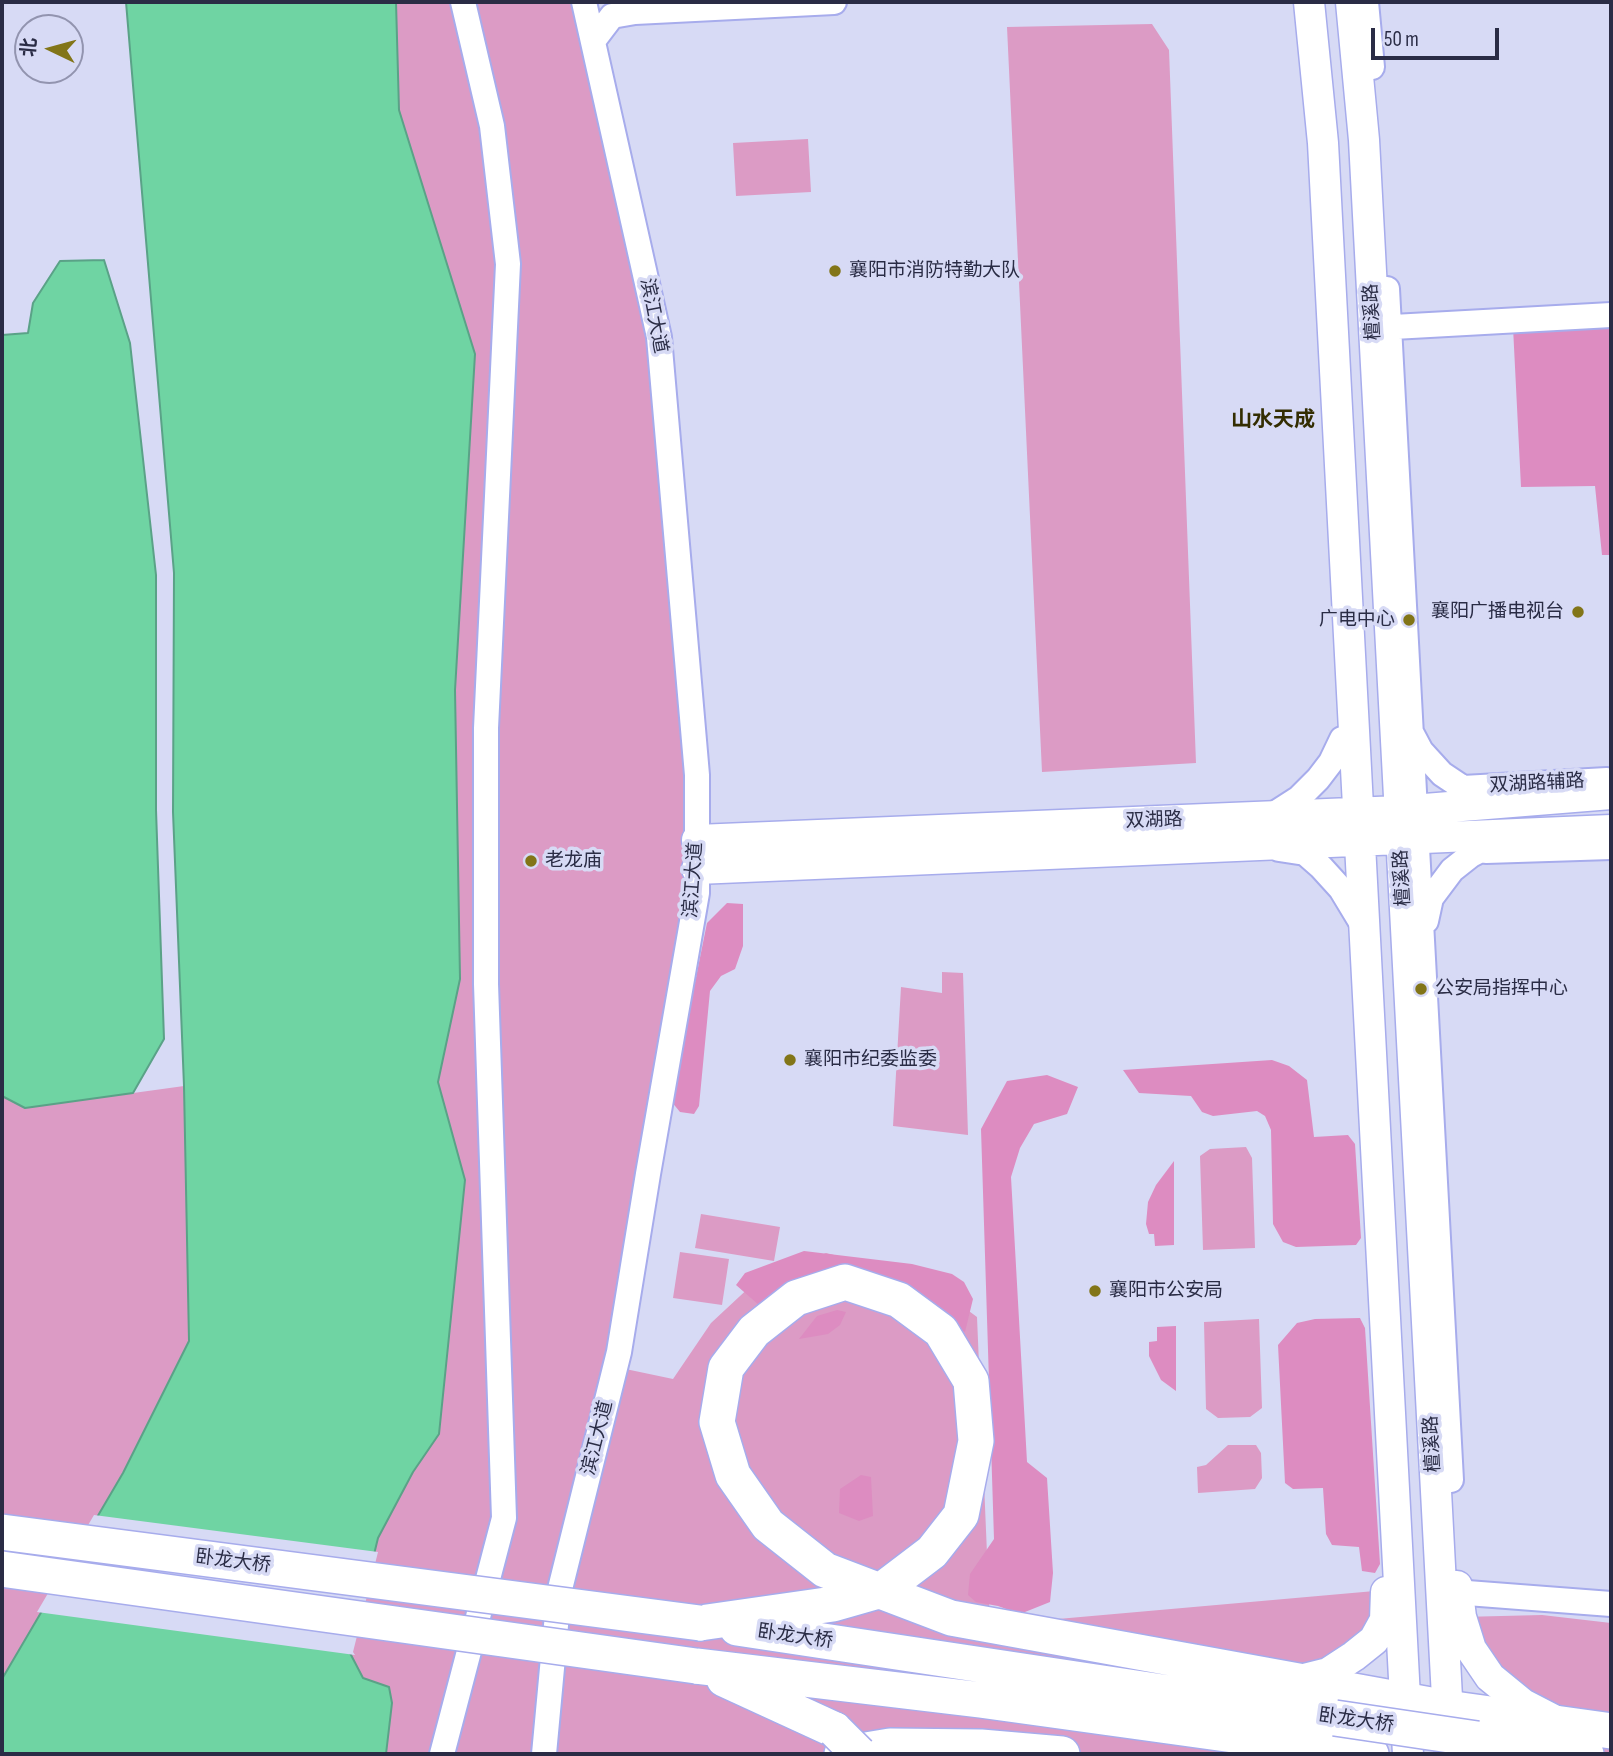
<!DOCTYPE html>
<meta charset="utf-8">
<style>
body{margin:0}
#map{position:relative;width:1613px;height:1756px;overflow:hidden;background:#d7daf5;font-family:"Sofia Sans Condensed","Noto Sans SC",sans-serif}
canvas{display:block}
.frame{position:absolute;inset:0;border:4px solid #2a2c45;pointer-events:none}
.north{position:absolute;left:14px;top:14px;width:70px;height:70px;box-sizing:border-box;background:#d7daf5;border:2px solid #9294af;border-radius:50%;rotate:275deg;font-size:19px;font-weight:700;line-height:28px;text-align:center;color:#2a2c45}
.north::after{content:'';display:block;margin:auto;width:24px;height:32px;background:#827518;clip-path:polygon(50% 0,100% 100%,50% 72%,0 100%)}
.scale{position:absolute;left:1371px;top:28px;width:128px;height:32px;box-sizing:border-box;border:4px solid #2a2c45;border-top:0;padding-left:9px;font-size:21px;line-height:24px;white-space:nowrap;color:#2a2c45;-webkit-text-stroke:5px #d7daf5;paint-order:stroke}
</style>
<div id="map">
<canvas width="1613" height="1756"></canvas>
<div class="frame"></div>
<div class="north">北</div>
<div class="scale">50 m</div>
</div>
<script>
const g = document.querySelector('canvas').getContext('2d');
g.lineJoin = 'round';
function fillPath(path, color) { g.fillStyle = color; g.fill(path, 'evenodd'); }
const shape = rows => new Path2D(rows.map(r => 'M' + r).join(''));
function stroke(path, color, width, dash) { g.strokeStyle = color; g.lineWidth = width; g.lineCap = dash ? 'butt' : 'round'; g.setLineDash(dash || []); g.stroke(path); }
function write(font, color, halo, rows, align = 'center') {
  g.font = font + ' "Sofia Sans Condensed","Noto Sans SC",sans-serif'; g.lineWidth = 7; g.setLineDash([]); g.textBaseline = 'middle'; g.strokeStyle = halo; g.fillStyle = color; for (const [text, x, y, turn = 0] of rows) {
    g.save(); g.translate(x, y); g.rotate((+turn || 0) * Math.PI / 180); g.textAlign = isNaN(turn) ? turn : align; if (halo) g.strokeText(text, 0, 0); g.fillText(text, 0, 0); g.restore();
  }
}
fillPath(shape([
 [396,2,598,2,659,337,697,869,616,1367,673,1379,711,1323,754,1283,826,1253,923,1277,977,1317,990,1625,1386,1590,1291,1754,386,1754,392,1703,363,1678,350,1653,378,1538,413,1472,439,1433,465,1180,438,1082,460,979,455,690,475,354,399,110],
 [1152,24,1169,50,1196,763,1042,772,1007,27],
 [808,139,811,192,736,196,733,143],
 [942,972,963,973,968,1135,893,1126,901,987,942,993],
 [184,1086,189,1341,123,1473,2,1679,2,1096,25,1108],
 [1246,1147,1252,1158,1255,1248,1203,1250,1200,1156,1210,1149],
 [701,1214,780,1227,774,1261,695,1248],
 [680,1252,729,1259,722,1305,673,1298],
 [1259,1319,1262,1408,1250,1417,1218,1418,1206,1409,1204,1322],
 [1228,1445,1256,1445,1261,1453,1262,1478,1255,1489,1198,1493,1197,1467,1206,1465],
 [1542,1615,1611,1623,1611,1754,1562,1754,1523,1704,1461,1617]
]), '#dc9bc5');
fillPath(shape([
 [1611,324,1611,555,1602,555,1595,486,1521,487,1513,327],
 [727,903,743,904,743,946,735,969,721,976,710,991,699,1106,694,1114,680,1112,671,1101,707,923],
 [1272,1060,1289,1066,1307,1080,1314,1137,1348,1135,1355,1144,1361,1238,1356,1245,1296,1247,1283,1242,1273,1224,1271,1130,1265,1116,1257,1111,1213,1116,1202,1112,1191,1096,1139,1093,1123,1070],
 [1047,1075,1078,1087,1067,1114,1034,1124,1020,1148,1011,1177,1027,1462,1047,1478,1053,1573,1050,1602,1020,1614,998,1606,976,1602,968,1595,970,1574,994,1539,981,1129,1007,1081],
 [1174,1161,1174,1245,1155,1246,1154,1234,1149,1234,1146,1224,1148,1202,1156,1185],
 [804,1251,912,1264,952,1274,964,1282,973,1299,965,1332,900,1292,759,1305,736,1285,745,1273],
 [837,1310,846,1312,840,1325,828,1334,799,1339,817,1316],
 [1360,1318,1365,1328,1380,1564,1375,1573,1362,1571,1359,1547,1332,1545,1326,1534,1323,1488,1293,1489,1285,1483,1278,1345,1297,1323,1315,1319],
 [1176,1326,1176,1391,1161,1380,1149,1356,1149,1342,1157,1341,1157,1327],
 [861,1475,871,1477,873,1516,859,1521,839,1513,840,1489]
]), '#dd8cc1');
const water = shape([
 [126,2,396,2,399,110,475,354,455,690,460,979,438,1082,465,1180,439,1434,413,1472,378,1538,350,1653,363,1678,389,1687,392,1703,386,1754,2,1754,2,1679,123,1473,189,1341,184,1086,173,812,174,573,126,2],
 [104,260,130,343,156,575,156,810,164,1039,133,1093,25,1108,2,1096,2,335,28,333,33,303,60,261,104,260]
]);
fillPath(water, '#6fd4a3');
stroke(water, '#5aa287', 2);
fillPath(shape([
 [94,1515,378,1552,353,1652,355,1655,37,1612]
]), '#d7daf5');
const minor = shape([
 [1366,2,1372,67],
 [593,41,612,16,635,12,834,2],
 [1387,289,1451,1480],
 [1375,328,1611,315],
 [1412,734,1421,751,1442,774,1463,788,1476,793],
 [1463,788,1607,780],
 [1271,816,1299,798,1318,779,1331,762,1342,739],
 [1279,849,1305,853,1321,867,1341,889,1364,927],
 [1486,851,1611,847],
 [1426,921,1431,898,1452,870,1471,855,1508,836],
 [1441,1591,1611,1604],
 [442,1754,504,1518,486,984,486,728,508,264,492,126,463,2],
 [544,1754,559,1593,619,1352,648,1174,697,893,697,775,659,337,584,2]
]);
const major = shape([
 [1309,2,1323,143,1408,1754],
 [1351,2,1364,140,1450,1754],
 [697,840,1400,811,1611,794],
 [697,869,1611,830],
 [1457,1586,1461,1617,1471,1649,1490,1677,1523,1704,1552,1719],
 [1300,1680,1328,1673,1354,1656,1374,1640,1385,1620,1386,1592]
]);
const highway = shape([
 [700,1623,833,1604,882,1590,932,1552,961,1515,976,1441,971,1381,941,1331,899,1300,845,1282,796,1298,754,1331,726,1368,717,1422,733,1475,768,1525,825,1570,951,1618,1447,1708,1611,1731],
 [737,1628,1335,1718],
 [696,1666,981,1700,1371,1754],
 [724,1679,835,1730],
 [1477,1739,1586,1754],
 [842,1754,890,1746,981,1747,1062,1754]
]);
stroke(minor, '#a7acec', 28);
stroke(major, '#a7acec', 33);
stroke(highway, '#a7acec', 38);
stroke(minor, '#fff', 24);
stroke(major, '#fff', 30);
stroke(highway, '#fff', 35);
const highwayBridge = shape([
 [2,1532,700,1623],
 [2,1569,696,1666],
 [1335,1718,1477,1739],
 [835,1730,859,1754]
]);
stroke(highwayBridge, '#a7acec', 38, []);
stroke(highwayBridge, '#fff', 35);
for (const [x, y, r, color] of [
 [835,271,7,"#827518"],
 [1578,612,7,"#827518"],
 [1409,620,7,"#827518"],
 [531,861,7,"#827518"],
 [1421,989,7,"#827518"],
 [790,1060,7,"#827518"],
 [1095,1291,7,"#827518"]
]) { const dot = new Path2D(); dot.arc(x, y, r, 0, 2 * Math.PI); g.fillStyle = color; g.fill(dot); stroke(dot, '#d7daf5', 2.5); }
write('19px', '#2a2c45', '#d7daf5', [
 ["襄阳市消防特勤大队",849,271],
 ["襄阳广播电视台",1564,612,"right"],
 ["广电中心",1395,620,"right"],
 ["老龙庙",545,861],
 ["公安局指挥中心",1435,989],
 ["襄阳市纪委监委",804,1060],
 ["襄阳市公安局",1109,1291]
], 'left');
write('19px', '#2a2c45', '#d7daf5', [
 ["檀溪路",1373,312,-93],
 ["滨江大道",653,316,79],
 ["双湖路辅路",1537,784,-3],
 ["双湖路",1154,821,-2],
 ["檀溪路",1403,878,-93],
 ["滨江大道",694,880,-86],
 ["滨江大道",598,1438,-76],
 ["檀溪路",1433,1444,-93],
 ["卧龙大桥",233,1562,7],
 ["卧龙大桥",795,1637,8],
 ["卧龙大桥",1356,1721,8]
]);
write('bold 21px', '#332d01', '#d7daf5', [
 ["山水天成",1273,421]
]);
</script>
